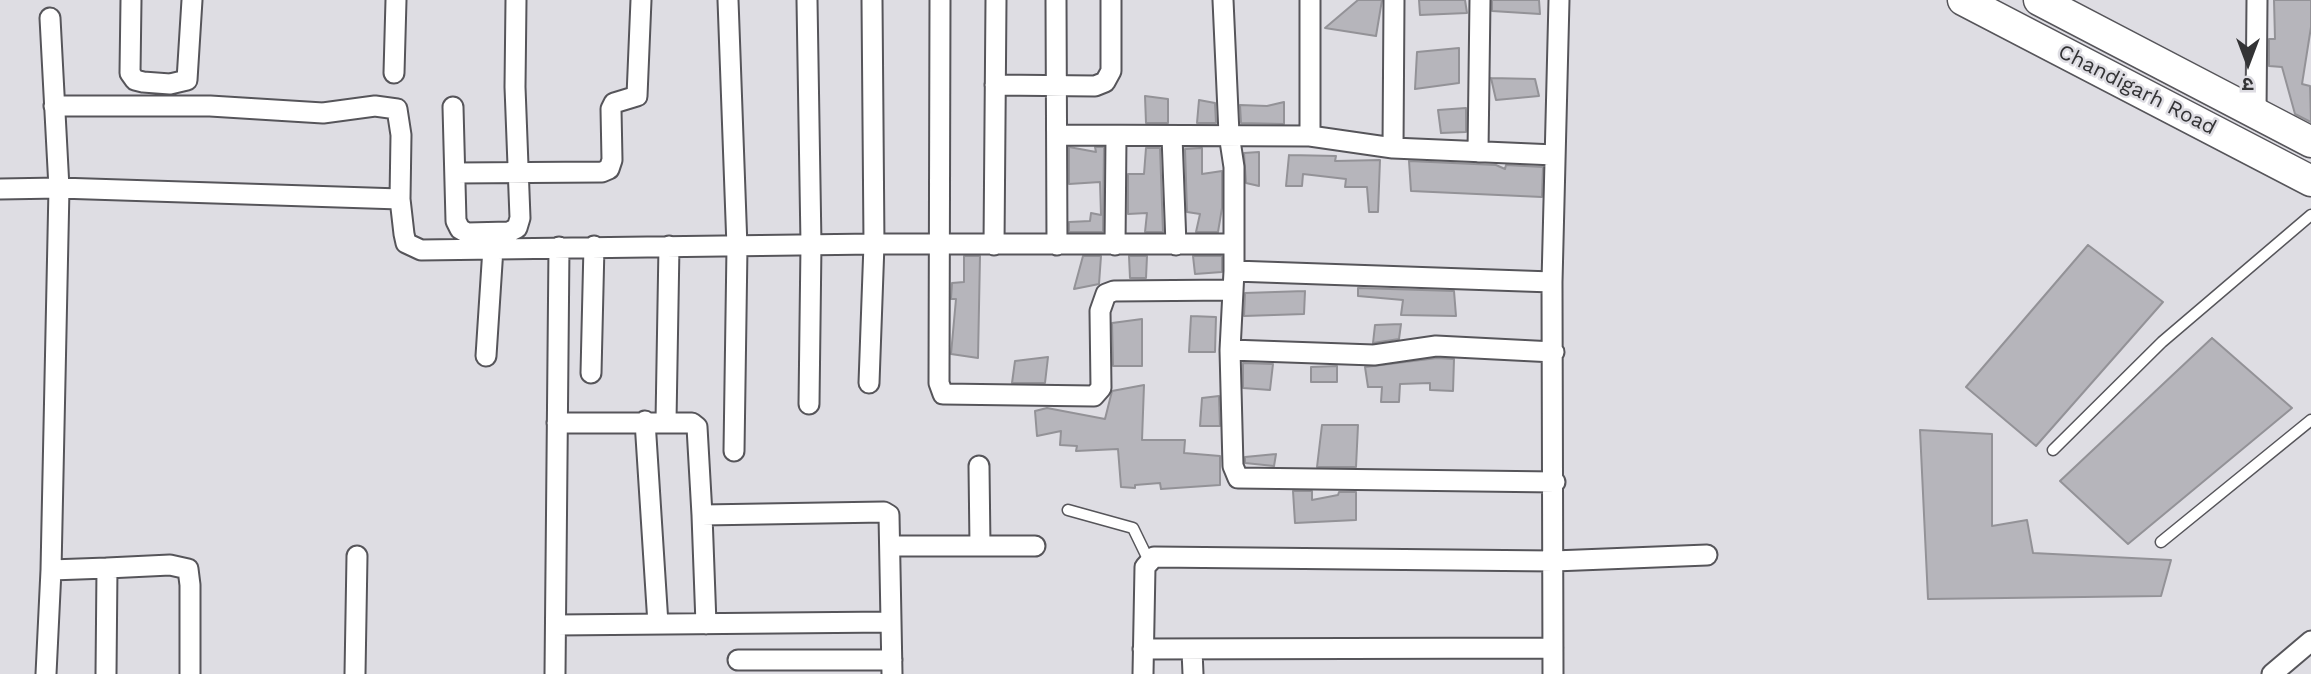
<!DOCTYPE html>
<meta charset="utf-8">
<style>
body{margin:0}
#map{position:relative;width:2311px;height:674px;overflow:hidden;background:#dedde3;font-family:"Work Sans","Noto Sans Devanagari",sans-serif}
canvas{display:block}
.north{position:absolute;left:2213px;top:28px;width:70px;height:70px;-webkit-text-stroke:5px #dedde3;paint-order:stroke;rotate:180deg;font-size:19px;font-weight:700;line-height:28px;text-align:center;color:#333335}
.north::after{content:'';display:block;margin:auto;width:24px;height:32px;background:#333335;clip-path:polygon(50% 0,100% 100%,50% 72%,0 100%)}
</style>
<div id="map">
<canvas width="2311" height="674"></canvas>
<div class="north">उ</div>
</div>
<script>
const g = document.querySelector('canvas').getContext('2d');
g.lineJoin = 'round';
function fillPath(path, color) { g.fillStyle = color; g.fill(path, 'evenodd'); }
const shape = rows => new Path2D(rows.map(r => 'M' + r).join(''));
function stroke(path, color, width, dash) { g.strokeStyle = color; g.lineWidth = width; g.lineCap = dash ? 'butt' : 'round'; g.setLineDash(dash || []); g.stroke(path); }
function write(font, color, halo, rows, align = 'center') {
  g.font = font + ' "Work Sans",sans-serif'; g.lineWidth = 5; g.setLineDash([]); g.textBaseline = 'middle'; g.strokeStyle = halo; g.fillStyle = color; for (const [text, x, y, turn = 0] of rows) {
    g.save(); g.translate(x, y); g.rotate((+turn || 0) * Math.PI / 180); g.textAlign = isNaN(turn) ? turn : align; if (halo) g.strokeText(text, 0, 0); g.fillText(text, 0, 0); g.restore();
  }
}
const building = shape([
 [1358,0,1382,0,1376,36,1325,28,1358,0],
 [1419,0,1465,0,1467,13,1420,15,1419,0],
 [1492,0,1539,0,1540,14,1492,11,1492,0],
 [2274,0,2311,0,2311,27,2302,84,2310,86,2311,122,2295,114,2282,67,2269,66,2269,39,2275,39,2274,0],
 [1459,48,1459,83,1415,89,1417,52,1459,48],
 [1491,78,1535,79,1539,96,1496,100,1491,78],
 [1145,96,1168,99,1168,123,1146,123,1145,96],
 [1199,100,1215,103,1216,123,1197,123,1199,100],
 [1284,102,1284,124,1241,123,1240,105,1267,106,1284,102],
 [1466,108,1466,132,1441,133,1438,110,1466,108],
 [1069,147,1096,152,1095,147,1104,147,1103,232,1069,232,1069,222,1090,221,1091,213,1101,215,1100,182,1069,184,1069,147],
 [1146,148,1160,148,1163,232,1145,232,1147,213,1128,214,1128,174,1144,174,1146,148],
 [1202,148,1202,174,1222,171,1222,208,1218,232,1196,232,1200,214,1187,212,1185,149,1202,148],
 [1259,152,1259,186,1246,183,1244,153,1259,152],
 [1289,155,1336,156,1335,161,1380,160,1378,212,1369,212,1367,187,1345,187,1346,179,1303,174,1302,186,1286,186,1289,155],
 [1409,161,1496,165,1505,169,1506,165,1543,167,1542,197,1411,191,1409,161],
 [2088,245,2163,302,2036,446,1966,387,2088,245],
 [964,256,980,256,978,358,951,354,956,299,951,299,952,283,964,282,964,256],
 [1083,256,1101,256,1099,284,1074,289,1083,256],
 [1129,256,1147,256,1146,278,1130,278,1129,256],
 [1193,256,1222,256,1222,272,1195,274,1193,256],
 [1358,288,1454,291,1456,316,1401,315,1403,300,1358,296,1358,288],
 [1305,291,1304,314,1244,316,1245,293,1305,291],
 [1191,316,1216,317,1215,352,1189,352,1191,316],
 [1142,319,1142,366,1113,366,1112,323,1142,319],
 [1401,324,1399,339,1373,343,1375,325,1401,324],
 [2212,338,2292,408,2128,544,2060,481,2212,338],
 [1048,357,1045,383,1012,383,1015,361,1048,357],
 [1437,358,1454,359,1453,391,1430,390,1430,383,1400,384,1399,402,1381,402,1382,387,1368,387,1365,367,1437,358],
 [1243,363,1273,364,1270,390,1243,388,1243,363],
 [1337,366,1337,382,1311,382,1311,367,1337,366],
 [1144,385,1142,440,1185,440,1184,453,1220,456,1220,485,1161,489,1160,483,1135,485,1135,488,1121,487,1118,449,1076,451,1077,446,1060,445,1061,431,1037,436,1035,411,1047,408,1105,419,1112,391,1144,385],
 [1219,396,1220,426,1200,426,1202,398,1219,396],
 [1322,425,1358,425,1356,467,1317,467,1322,425],
 [1920,430,1992,434,1992,526,2027,520,2033,553,2171,560,2161,596,1928,599,1920,430],
 [1276,454,1274,466,1245,463,1245,457,1276,454],
 [1293,491,1312,491,1312,500,1338,495,1339,492,1356,492,1356,520,1295,523,1293,491]
]);
fillPath(building, '#b6b5bb');
stroke(building, '#939297', 2);
const lane = shape([
 [2053,450,2162,342,2311,215],
 [1068,510,1133,528,1149,561],
 [2161,542,2311,420]
]);
const street = shape([
 [131,0,130,73,135,80,143,82,170,84,187,80,192,0],
 [728,0,737,247,734,451],
 [807,0,811,244,809,404],
 [940,0,939,383,943,394,1094,396,1101,388,1100,311,1106,294,1114,291,1233,290],
 [1056,0,1057,245],
 [1223,0,1229,134,1234,167,1234,271,1230,350,1233,466,1238,478,1555,482],
 [1310,0,1310,136],
 [50,18,59,188,51,570,107,568,106,674],
 [394,73,396,0],
 [995,85,1095,86,1105,82,1111,71,1111,0],
 [54,106,210,106,323,113,375,106,397,109,401,135,400,199,404,234,406,243,421,250,874,244,1233,244],
 [453,107,456,221,460,229,467,233,509,232,517,228,520,218,515,87,516,0],
 [2256,113,2257,0],
 [1057,135,1310,136,1393,148,1555,155],
 [1172,136,1176,245],
 [1393,148,1394,0],
 [1478,152,1480,0],
 [455,173,602,172,609,169,612,160,611,109,614,103,637,96,641,0],
 [0,189,59,188,400,199],
 [994,245,996,0],
 [1115,245,1116,137],
 [1234,271,1552,282],
 [1230,350,1374,355,1436,346,1554,352],
 [486,356,493,248],
 [591,373,594,246],
 [869,383,874,244,872,0],
 [645,421,658,624],
 [666,421,669,246],
 [557,423,692,423,697,427,702,515,884,512,889,515,892,674],
 [979,466,980,546],
 [702,515,706,624],
 [891,546,1035,546],
 [107,568,170,565,188,569,190,585,190,674],
 [556,625,891,622],
 [1143,649,1553,648],
 [1192,650,1193,674],
 [738,660,892,660],
 [46,674,51,570],
 [355,674,357,556],
 [555,674,559,247],
 [1143,674,1145,567,1154,557,1554,561,1707,555],
 [1553,674,1552,282,1559,0],
 [2272,674,2311,641]
]);
const primary = shape([
 [1963,0,2311,181],
 [2039,0,2311,142]
]);
stroke(lane, '#56555a', 13);
stroke(street, '#56555a', 23);
stroke(primary, '#56555a', 33);
stroke(lane, '#fff', 10);
stroke(street, '#fff', 19);
stroke(primary, '#fff', 30);
write('21px', '#333335', '#dedde3', [
 ["Chandigarh Road",2137,90,27]
]);
</script>
